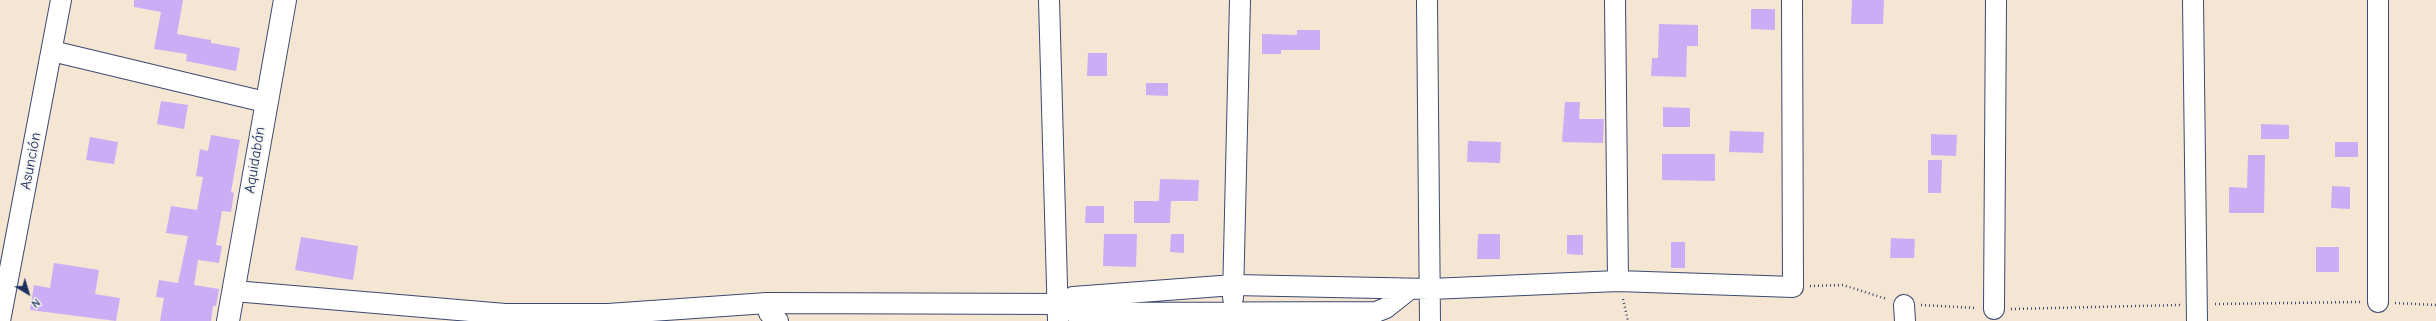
<!DOCTYPE html>
<meta charset="utf-8">
<style>
body{margin:0}
#map{position:relative;width:2436px;height:321px;overflow:hidden;background:#f5e5d3;font-family:"Comic Neue",sans-serif}
canvas{display:block}
.north{position:absolute;left:8px;top:273px;width:40px;height:40px;-webkit-text-stroke:3px #f6f6f2;paint-order:stroke;rotate:142deg;font-size:11px;font-weight:700;line-height:16px;text-align:center;color:#1b2f5e}
.north::after{content:'';display:block;margin:auto;width:14px;height:18px;background:#1b2f5e;clip-path:polygon(50% 0,100% 100%,50% 72%,0 100%)}
</style>
<div id="map">
<canvas width="2436" height="321"></canvas>
<div class="north">N</div>
</div>
<script>
const g = document.querySelector('canvas').getContext('2d');
g.lineJoin = 'round';
function fillPath(path, color) { g.fillStyle = color; g.fill(path, 'evenodd'); }
const shape = rows => new Path2D(rows.map(r => 'M' + r).join(''));
function stroke(path, color, width, dash) { g.strokeStyle = color; g.lineWidth = width; g.lineCap = dash ? 'butt' : 'round'; g.setLineDash(dash || []); g.stroke(path); }
function write(font, color, halo, rows, align = 'center') {
  g.font = font + ' "Comic Neue",sans-serif'; g.lineWidth = 4; g.setLineDash([]); g.textBaseline = 'middle'; g.strokeStyle = halo; g.fillStyle = color; for (const [text, x, y, turn = 0] of rows) {
    g.save(); g.translate(x, y); g.rotate((+turn || 0) * Math.PI / 180); g.textAlign = isNaN(turn) ? turn : align; if (halo) g.strokeText(text, 0, 0); g.fillText(text, 0, 0); g.restore();
  }
}
fillPath(shape([
 [134,0,183,0,177,34,211,40,211,43,240,48,236,71,186,61,187,54,154,49,161,12,134,7],
 [1852,0,1884,0,1883,24,1851,24],
 [1751,9,1775,9,1775,30,1751,29],
 [1659,24,1698,25,1698,46,1687,46,1686,77,1651,76,1652,58,1658,58],
 [1297,30,1320,30,1320,50,1281,50,1281,54,1262,54,1262,34,1297,35],
 [1088,53,1107,53,1107,76,1087,76],
 [1146,83,1168,83,1168,96,1146,95],
 [161,101,188,105,184,129,157,124],
 [1565,102,1580,102,1579,119,1604,119,1603,143,1562,142],
 [1663,107,1690,108,1690,127,1663,127],
 [2261,124,2289,125,2289,139,2261,139],
 [1730,131,1764,132,1763,153,1729,152],
 [1931,134,1957,135,1956,156,1931,155],
 [211,135,240,140,231,192,234,193,231,212,222,211,216,245,222,246,219,263,198,260,194,285,219,289,216,306,213,306,211,321,160,321,164,298,156,297,159,280,178,283,188,236,166,233,171,206,197,210,203,177,196,176,200,149,208,151],
 [90,137,118,142,114,164,86,160],
 [1468,141,1501,142,1500,163,1467,162],
 [2335,142,2358,142,2358,157,2335,157],
 [1662,154,1715,154,1715,181,1662,180],
 [2248,155,2265,155,2264,213,2229,213,2229,187,2247,188],
 [1928,160,1942,160,1941,193,1928,193],
 [1160,179,1199,180,1198,201,1159,201],
 [2332,186,2350,187,2350,209,2331,208],
 [1134,201,1171,201,1170,223,1134,223],
 [1086,206,1104,206,1104,223,1085,223],
 [1104,234,1137,234,1136,267,1103,266],
 [1171,234,1184,234,1184,253,1170,252],
 [1478,234,1500,234,1500,259,1477,259],
 [1567,235,1583,235,1583,255,1567,254],
 [301,237,358,246,353,280,295,270],
 [1891,238,1915,239,1914,258,1890,258],
 [1671,242,1685,242,1685,268,1671,268],
 [2316,247,2339,247,2339,272,2316,272],
 [54,263,99,270,95,294,120,298,116,321,30,310,34,285,50,288]
]), '#caadf5');
const street = shape([
 [1049,0,1058,321],
 [1427,0,1430,321],
 [1615,0,1618,281],
 [2193,0,2197,321],
 [52,51,265,102],
 [234,291,505,314,608,314,767,303,1063,304,1075,313,1376,312,1386,308,1410,289],
 [1233,298,1240,0],
 [2378,302,2378,0],
 [767,303,769,313,778,321],
 [1063,304,1073,297,1234,285,1430,289,1618,281,1793,287,1792,0],
 [1904,305,1905,321],
 [1994,309,1996,0],
 [0,321,61,0]
]);
const secondary = shape([
 [228,321,285,0]
]);
stroke(street, '#3c4a70', 22);
stroke(secondary, '#3c4a70', 24);
stroke(shape([
 [1810,286,1843,285,1887,299],
 [1623,299,1628,321],
 [2395,303,2436,305],
 [2215,304,2360,302],
 [1921,305,1976,308],
 [2011,309,2180,305]
]), '#3c4a70', 2.5, [1, 3]);
stroke(street, '#fff', 20);
stroke(secondary, '#fff', 22);
write('15px', '#1b2f5e', '#f6f6f2', [
 ["Aquidabán",255,160,-81],
 ["Asunción",31,161,-79]
]);
</script>
